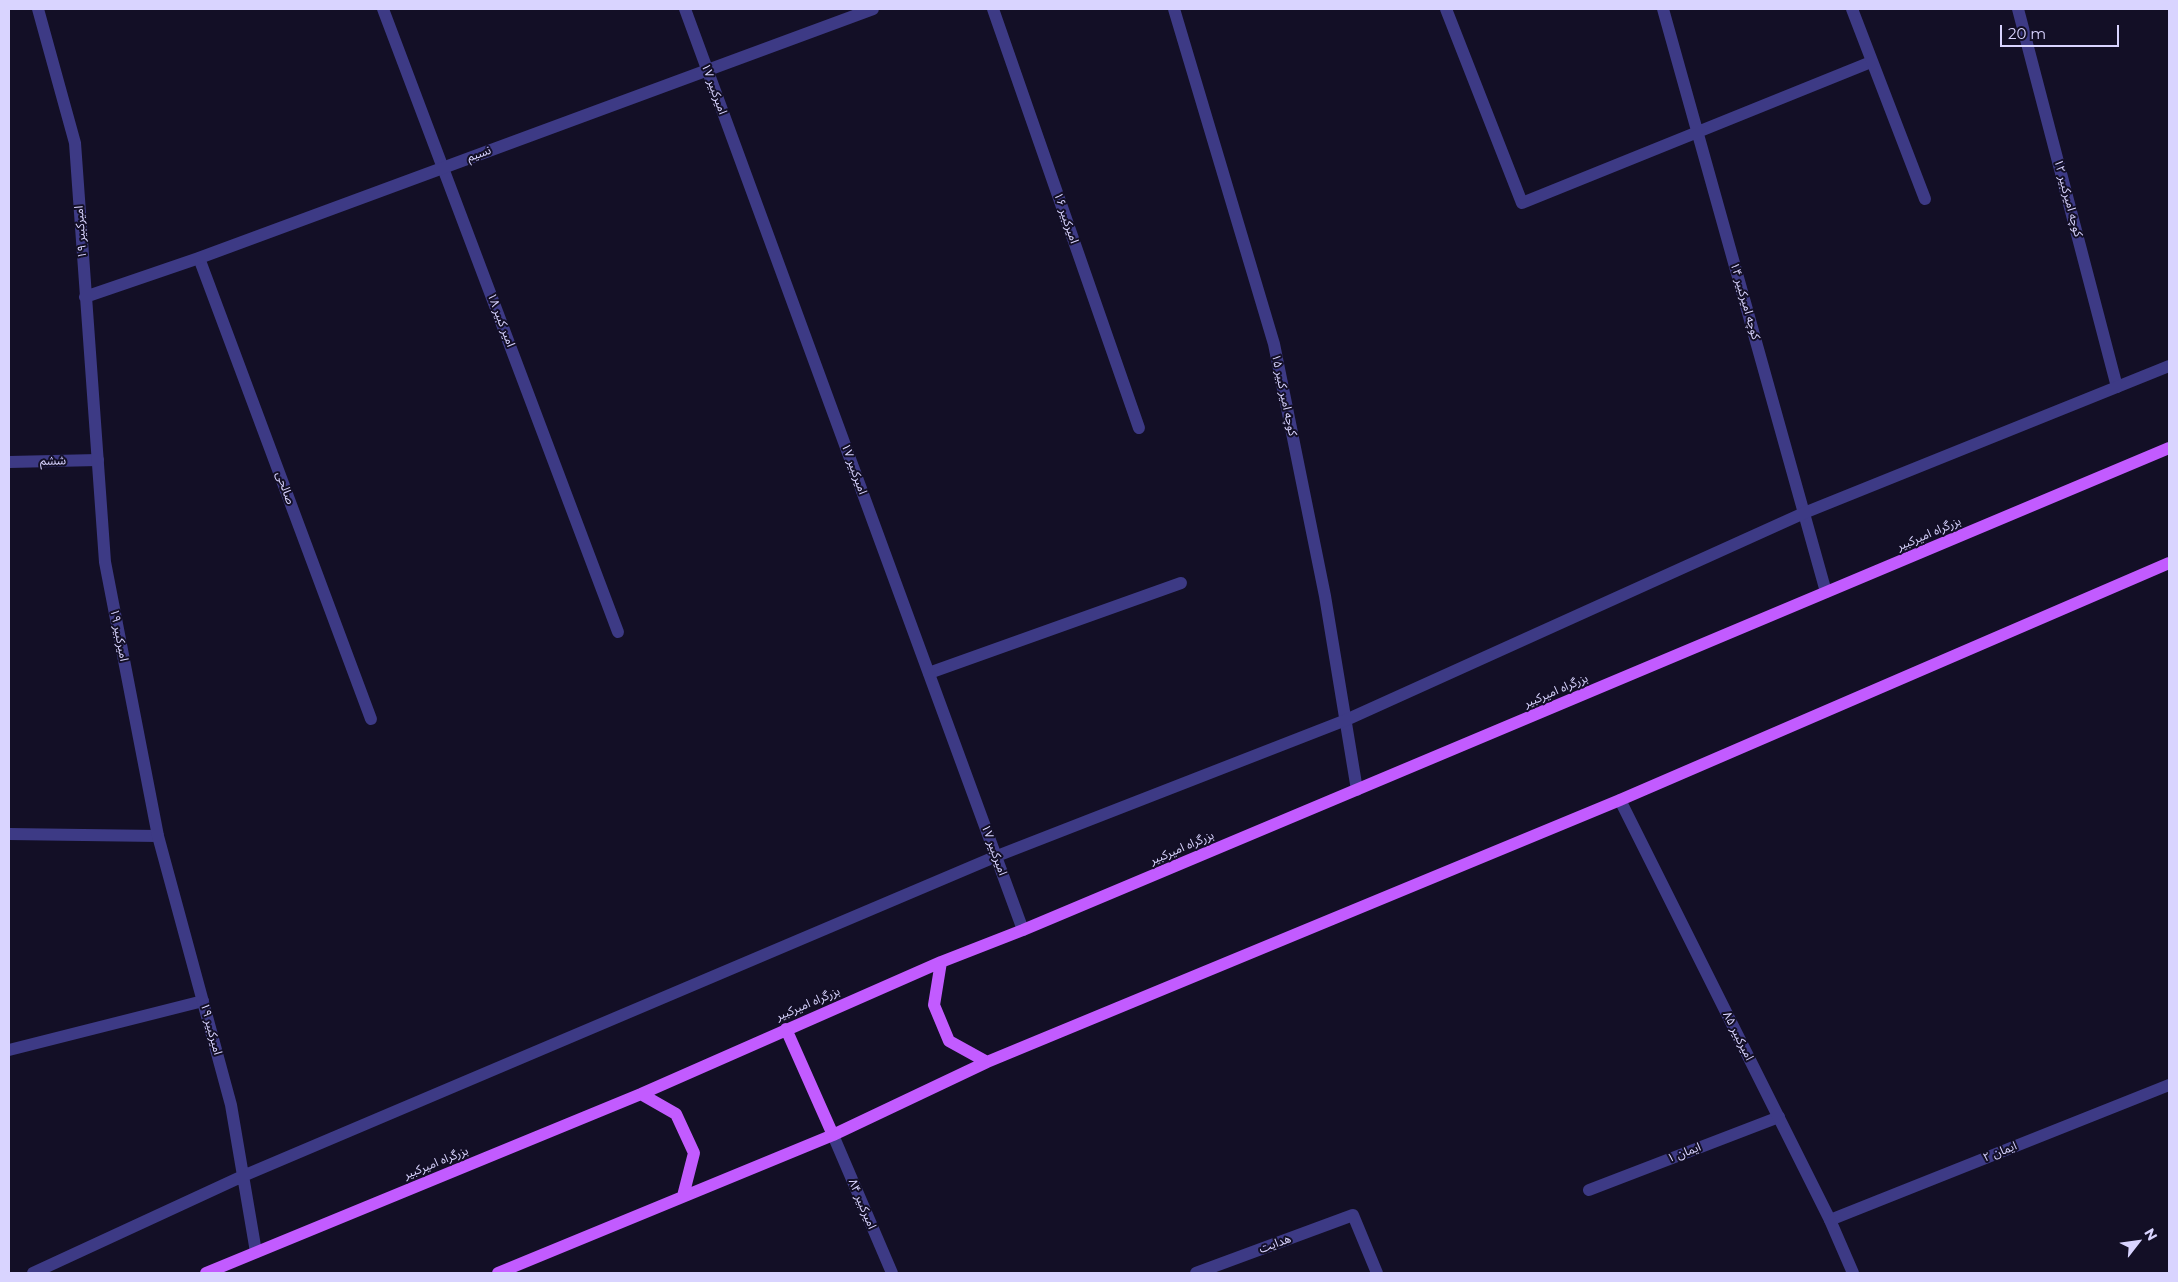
<!DOCTYPE html>
<meta charset="utf-8">
<style>
body{margin:0}
#map{position:relative;width:2178px;height:1282px;overflow:hidden;background:#130f26;font-family:Montserrat,sans-serif}
canvas{display:block}
.frame{position:absolute;inset:0;border:10px solid #d9d4ff;pointer-events:none}
.north{position:absolute;left:2113px;top:1217px;width:50px;height:50px;-webkit-text-stroke:4px #130f26;paint-order:stroke;rotate:60deg;font-size:14px;font-weight:700;line-height:20px;text-align:center;color:#d9d4ff}
.north::after{content:'';display:block;margin:auto;width:18px;height:22px;background:#d9d4ff;clip-path:polygon(50% 0,100% 100%,50% 72%,0 100%)}
.scale{position:absolute;left:2000px;top:25px;width:119px;height:22px;box-sizing:border-box;border:2px solid #d9d4ff;border-top:0;padding-left:6px;font-size:15px;line-height:18px;white-space:nowrap;color:#d9d4ff;-webkit-text-stroke:4px #130f26;paint-order:stroke}
</style>
<div id="map">
<canvas width="2178" height="1282"></canvas>
<div class="frame"></div>
<div class="north">N</div>
<div class="scale">20 m</div>
</div>
<script>
const g = document.querySelector('canvas').getContext('2d');
g.lineJoin = 'round';
const shape = rows => new Path2D(rows.map(r => 'M' + r).join(''));
function stroke(path, color, width, dash) { g.strokeStyle = color; g.lineWidth = width; g.lineCap = dash ? 'butt' : 'round'; g.setLineDash(dash || []); g.stroke(path); }
function write(font, color, halo, rows, align = 'center') {
  g.font = font + ' Montserrat,"Noto Sans Arabic",sans-serif'; g.lineWidth = 4; g.setLineDash([]); g.textBaseline = 'middle'; g.strokeStyle = halo; g.fillStyle = color; for (const [text, x, y, turn = 0] of rows) {
    g.save(); g.translate(x, y); g.rotate((+turn || 0) * Math.PI / 180); g.textAlign = isNaN(turn) ? turn : align; if (halo) g.strokeText(text, 0, 0); g.fillText(text, 0, 0); g.restore();
  }
}
stroke(shape([
 [383,9,618,632],
 [993,9,1139,428],
 [1174,9,1274,344,1325,596,1357,790],
 [1446,9,1522,203,1871,62],
 [1663,9,1826,592],
 [2018,9,2117,387],
 [199,258,371,719],
 [9,462,98,460],
 [929,673,1181,583],
 [9,834,158,836],
 [9,1050,203,1001],
 [1589,1190,1779,1117],
 [1830,1220,2169,1085]
]), '#3d3a85', 12);
stroke(shape([
 [38,9,75,143,105,562,158,836,231,1105,256,1252],
 [685,9,1023,930],
 [1852,9,1925,199],
 [85,297,199,258,873,9],
 [1620,800,1830,1220,1853,1273],
 [833,1135,892,1273],
 [33,1273,243,1176,997,856,1346,720,1804,513,2169,366],
 [1196,1273,1353,1215,1377,1273]
]), '#3d3a85', 12);
stroke(shape([
 [941,962,934,1005,949,1041,987,1062],
 [786,1029,833,1135],
 [641,1094,676,1114,694,1153,683,1196],
 [206,1273,641,1094,941,962,1023,930,2169,448],
 [498,1273,833,1135,987,1062,1620,800,2169,563]
]), '#c25bff', 12);
write('12px', '#d9d4ff', '#130f26', [
 ["امیرکبیر ۱۷",714,89,70],
 ["نسیم",479,154,-20],
 ["کوچه امیرکبیر ۱۲",2068,198,75],
 ["امیرکبیر ۱۶",1066,218,71],
 ["امیرکبیر ۱۹",81,232,-94],
 ["کوچه امیرکبیر ۱۴",1745,301,74],
 ["امیر کبیر ۱۸",501,320,69],
 ["کوچه امیر کبیر ۱۵",1284,395,78],
 ["ششم",53,461,-1],
 ["امیرکبیر ۱۷",854,469,70],
 ["صالحی",285,488,70],
 ["بزرگراه امیرکبیر",1929,534,-23],
 ["امیرکبیر ۱۹",119,635,79],
 ["بزرگراه امیرکبیر",1556,691,-23],
 ["بزرگراه امیرکبیر",1182,848,-23],
 ["امیرکبیر ۱۷",994,850,70],
 ["بزرگراه امیرکبیر",808,1004,-23],
 ["امیرکبیر ۱۹",211,1029,75],
 ["امیرکبیر ۸۵",1738,1036,63],
 ["ایمان ۲",2000,1152,-22],
 ["ایمان ۱",1684,1153,-21],
 ["بزرگراه امیرکبیر",436,1163,-22],
 ["امیرکبیر ۸۴",862,1204,67],
 ["هدایت",1275,1244,-20]
]);
</script>
